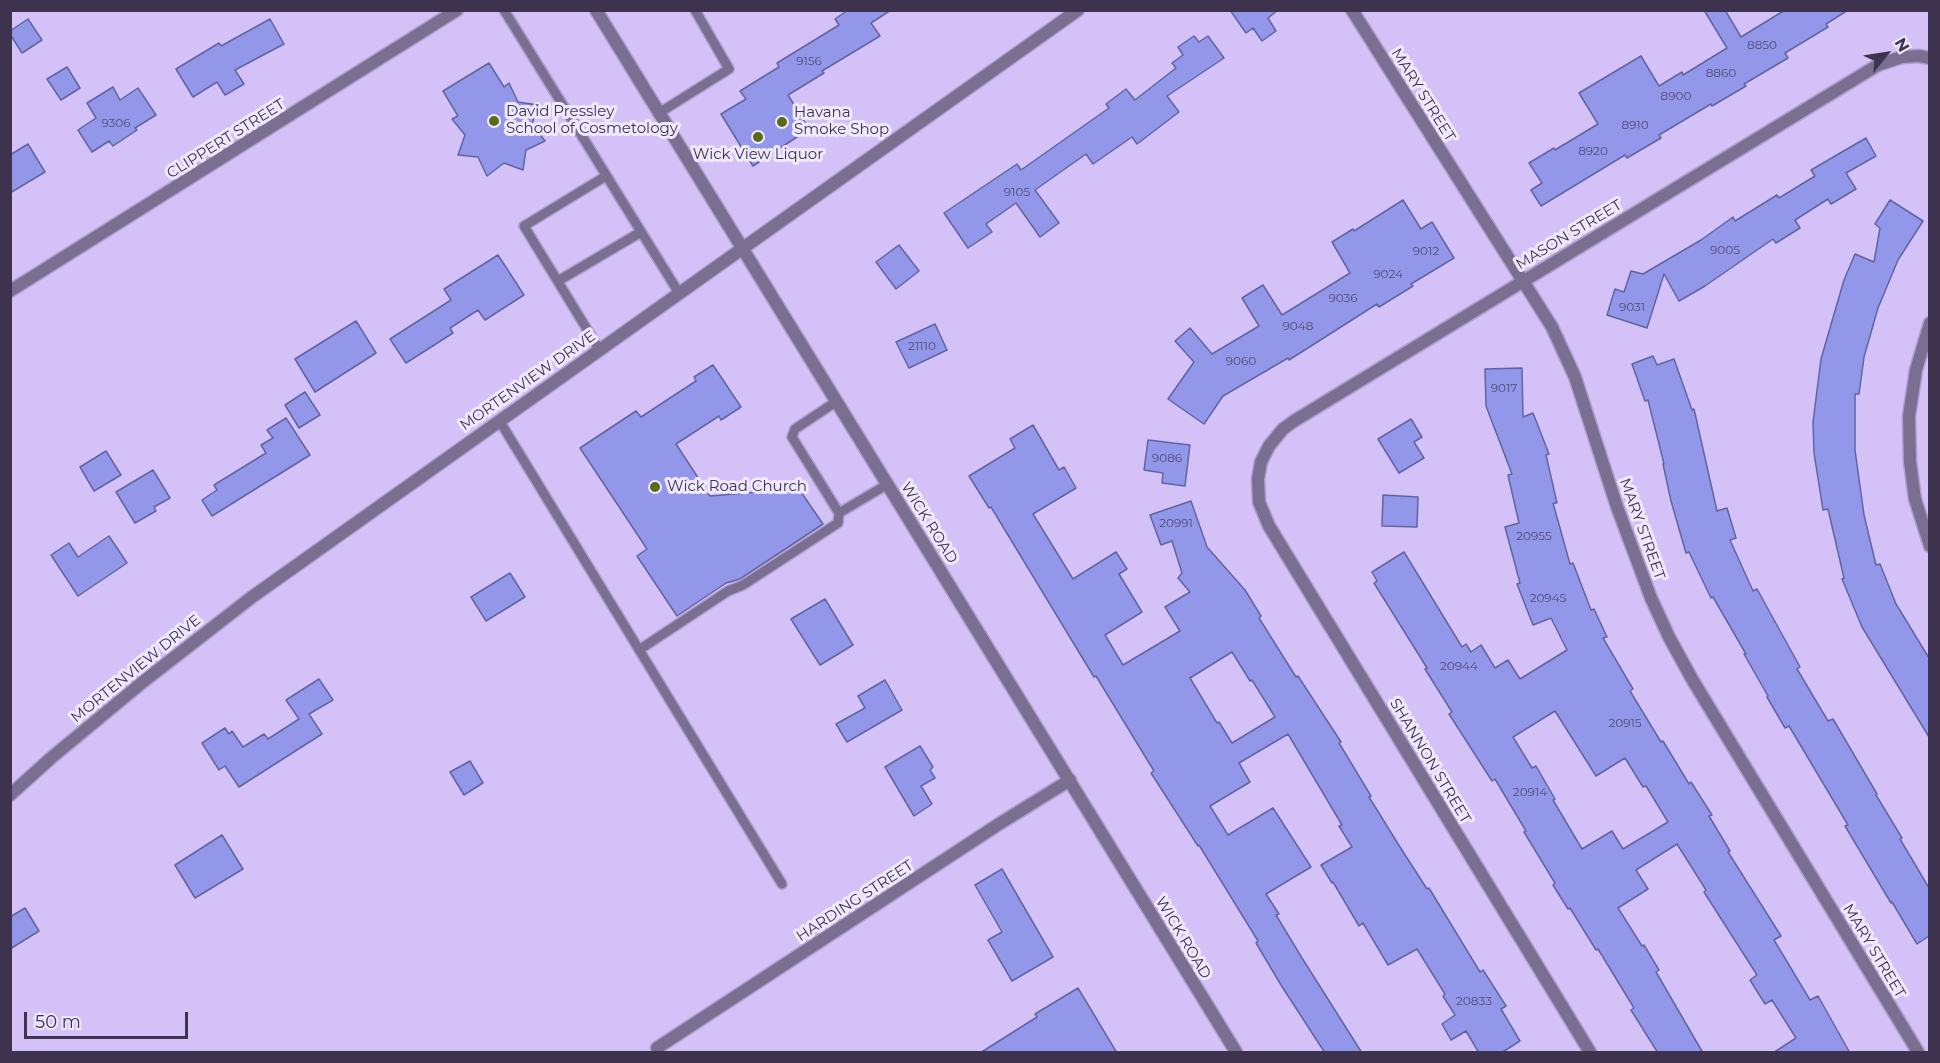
<!DOCTYPE html>
<style>
body{margin:0}
#map{position:relative;width:1940px;height:1063px;overflow:hidden;background:#d4c1f7;font-family:Montserrat,sans-serif}
canvas{display:block}
.frame{position:absolute;inset:0;border:12px solid #3d334e;pointer-events:none}
.north{position:absolute;left:1856px;top:24px;width:60px;height:60px;-webkit-text-stroke:4px #f0e9fe;paint-order:stroke;rotate:60deg;font-size:16px;font-weight:700;line-height:24px;text-align:center;color:#3d334e}
.north::after{content:'';display:block;margin:auto;width:21px;height:27px;background:#3d334e;clip-path:polygon(50% 0,100% 100%,50% 72%,0 100%)}
.scale{position:absolute;left:24px;top:1012px;width:164px;height:27px;box-sizing:border-box;border:3px solid #3d334e;border-top:0;padding-left:8px;font-size:18px;line-height:21px;white-space:nowrap;color:#3d334e;-webkit-text-stroke:4px #f0e9fe;paint-order:stroke}
</style>
<div id="map">
<canvas width="1940" height="1063"></canvas>
<div class="frame"></div>
<div class="north">N</div>
<div class="scale">50 m</div>
</div>
<script>
const g = document.querySelector('canvas').getContext('2d');
g.lineJoin = 'round';
function fillPath(path, color) { g.fillStyle = color; g.fill(path, 'evenodd'); }
const shape = rows => new Path2D(rows.map(r => 'M' + r).join(''));
function stroke(path, color, width, dash) { g.strokeStyle = color; g.lineWidth = width; g.lineCap = dash ? 'butt' : 'round'; g.setLineDash(dash || []); g.stroke(path); }
function write(font, color, halo, rows, align = 'center') {
  g.font = font + ' Montserrat,sans-serif'; g.lineWidth = 6; g.setLineDash([]); g.textBaseline = 'middle'; g.strokeStyle = halo; g.fillStyle = color; for (const [text, x, y, turn = 0] of rows) {
    g.save(); g.translate(x, y); g.rotate((+turn || 0) * Math.PI / 180); g.textAlign = isNaN(turn) ? turn : align; if (halo) g.strokeText(text, 0, 0); g.fillText(text, 0, 0); g.restore();
  }
}
const building = shape([
 [848,10,891,10,871,23,880,36,822,71,824,73,788,95,809,129,753,166,721,114,746,99,740,91,779,67,777,63,839,25,835,19,848,10],
 [1230,10,1278,10,1268,18,1276,31,1262,41,1253,28,1246,33,1230,10],
 [1704,10,1725,10,1741,37,1785,10,1848,10,1826,24,1828,27,1785,53,1788,58,1744,84,1746,86,1712,106,1711,104,1659,135,1661,138,1627,158,1625,155,1541,206,1531,190,1542,183,1529,163,1554,148,1555,150,1598,124,1579,93,1641,56,1659,86,1682,72,1683,75,1727,48,1704,10],
 [28,19,42,40,22,53,10,34,10,31,28,19],
 [270,19,284,44,235,70,244,84,225,95,217,82,193,97,176,69,219,43,221,46,270,19],
 [1194,36,1199,42,1208,36,1224,58,1167,96,1179,112,1137,144,1132,137,1093,164,1086,154,1035,190,1059,223,1040,237,1016,203,986,224,992,232,968,248,944,213,1017,164,1021,170,1109,108,1106,104,1126,89,1135,100,1176,68,1172,63,1183,55,1178,47,1194,36],
 [489,63,504,87,509,83,518,102,538,105,532,124,545,141,526,150,523,170,504,163,487,176,478,157,458,155,465,135,452,119,458,116,443,91,489,63],
 [67,67,80,88,61,100,47,79,67,67],
 [113,87,120,100,138,88,156,115,135,128,137,130,113,146,109,141,92,152,78,130,96,118,87,103,113,87],
 [1866,138,1876,156,1846,173,1856,189,1831,204,1828,199,1795,220,1800,228,1776,243,1773,239,1705,286,1679,301,1664,274,1647,328,1607,315,1615,289,1624,292,1631,271,1643,274,1701,240,1733,217,1735,221,1777,195,1779,198,1815,176,1811,170,1866,138],
 [28,144,45,172,10,193,10,155,28,144],
 [1403,200,1421,229,1432,222,1454,258,1411,284,1413,286,1379,307,1377,304,1289,360,1288,358,1223,396,1204,424,1168,399,1194,362,1175,341,1190,328,1212,354,1259,326,1242,298,1263,285,1282,315,1350,273,1332,242,1353,229,1354,231,1403,200],
 [1890,200,1923,221,1898,260,1878,308,1864,357,1859,394,1855,394,1855,450,1864,515,1876,565,1880,564,1896,604,1929,658,1929,737,1862,627,1842,579,1844,578,1828,509,1823,510,1814,453,1813,422,1821,359,1844,280,1855,254,1874,262,1880,228,1875,224,1890,200],
 [899,245,919,271,896,289,876,262,899,245],
 [498,255,524,295,485,320,478,310,450,328,453,333,406,363,390,339,451,300,444,289,498,255],
 [356,321,376,353,315,392,295,359,356,321],
 [935,324,947,350,909,368,896,342,935,324],
 [1653,356,1657,365,1674,359,1692,410,1694,409,1717,511,1727,508,1736,538,1730,540,1753,591,1757,589,1800,667,1797,669,1828,721,1833,719,1877,794,1876,795,1902,838,1900,839,1929,888,1929,936,1917,944,1892,902,1891,903,1845,826,1848,825,1789,726,1785,728,1767,697,1768,696,1744,654,1746,654,1713,597,1711,598,1689,552,1686,553,1671,501,1663,464,1664,464,1648,400,1645,401,1632,364,1653,356],
 [713,365,741,407,721,420,719,416,676,444,710,496,769,491,769,483,800,483,803,495,823,524,740,579,726,583,677,616,637,556,647,549,580,448,636,411,641,417,696,381,694,377,713,365],
 [1522,368,1523,417,1533,413,1549,454,1546,455,1557,503,1553,503,1570,564,1573,563,1591,610,1594,609,1607,637,1603,638,1633,689,1630,691,1661,742,1663,741,1689,784,1691,782,1712,815,1709,816,1730,851,1728,852,1781,936,1774,940,1810,1000,1818,996,1850,1053,1773,1053,1796,1038,1772,1000,1765,1004,1750,980,1757,975,1704,892,1706,890,1677,844,1636,870,1648,889,1618,908,1642,946,1644,945,1659,970,1656,972,1703,1053,1658,1053,1631,1010,1634,1008,1598,949,1596,950,1570,908,1568,909,1553,885,1555,883,1524,832,1526,831,1495,779,1492,781,1449,714,1452,712,1425,669,1427,668,1374,583,1377,581,1372,572,1404,552,1462,647,1466,644,1471,652,1481,645,1495,668,1508,660,1520,679,1567,650,1551,618,1533,625,1517,584,1520,583,1505,527,1519,523,1508,475,1512,474,1486,406,1485,369,1522,368],
 [1555,711,1596,776,1625,758,1643,787,1646,786,1668,822,1623,849,1612,831,1582,849,1553,800,1555,799,1536,766,1532,768,1513,737,1555,711],
 [305,392,320,415,299,428,285,405,305,392],
 [286,418,310,455,212,516,202,500,217,490,214,485,266,453,261,445,273,438,267,430,286,418],
 [1411,419,1422,437,1414,442,1424,458,1399,473,1378,439,1411,419],
 [1033,425,1059,470,1064,467,1076,488,1033,514,1073,579,1116,552,1127,569,1119,574,1142,612,1105,635,1123,665,1180,631,1165,607,1190,592,1178,578,1182,573,1172,541,1161,545,1150,515,1191,501,1207,547,1245,590,1261,616,1259,618,1296,677,1298,676,1341,742,1339,743,1371,796,1369,797,1400,847,1427,889,1429,888,1480,972,1483,970,1506,1006,1501,1009,1520,1041,1501,1053,1479,1053,1466,1031,1451,1040,1442,1024,1455,1015,1443,996,1445,994,1417,949,1388,965,1363,923,1359,926,1333,882,1332,883,1321,865,1352,847,1339,826,1342,825,1288,734,1239,763,1250,782,1210,806,1228,835,1273,808,1311,867,1266,894,1279,914,1276,915,1302,958,1362,1053,1325,1053,1281,985,1256,943,1258,941,1199,845,1198,846,1151,773,1154,771,1096,676,1094,677,991,507,989,508,969,476,1015,448,1010,439,1033,425],
 [1232,652,1250,681,1252,680,1275,717,1232,743,1219,722,1217,723,1190,678,1232,652],
 [1148,440,1190,445,1185,486,1162,483,1163,473,1144,470,1148,440],
 [106,451,121,475,94,491,80,467,106,451],
 [153,470,170,498,154,507,156,511,135,523,116,492,153,470],
 [1383,495,1418,497,1417,527,1382,526,1383,495],
 [109,536,127,563,78,596,51,555,69,543,78,557,109,536],
 [510,573,525,597,486,621,471,597,510,573],
 [825,599,853,645,820,665,791,619,825,599],
 [319,679,333,700,309,714,322,734,239,787,225,766,219,770,202,743,225,728,229,734,232,731,243,747,264,734,268,739,299,719,286,700,319,679],
 [885,680,902,710,847,742,836,724,865,708,858,696,885,680],
 [920,746,933,767,930,770,935,778,921,786,932,804,914,816,885,767,920,746],
 [470,761,483,783,464,795,450,772,470,761],
 [222,835,243,869,195,898,175,865,222,835],
 [1002,869,1053,957,1012,981,988,940,1002,932,975,885,1002,869],
 [25,908,39,931,10,949,10,917,25,908],
 [1078,988,1117,1053,980,1053,1037,1017,1035,1014,1078,988]
]);
fillPath(building, '#9397e9');
stroke(building, '#6164a1', 1.5);
const service = shape([
 [504,10,679,293],
 [659,113,729,69,695,10],
 [558,281,641,232],
 [599,349,524,226,606,176],
 [837,401,795,429,792,437,839,513,888,484],
 [499,420,782,884],
 [639,650,728,591,743,585,838,523,839,513]
]);
const minor = shape([
 [1352,10,1552,327,1575,377,1617,507,1651,598,1669,637,1692,679,1918,1052],
 [10,291,457,10],
 [1930,323,1916,370,1909,416,1910,462,1915,499,1930,546],
 [657,1048,999,824,1070,780],
 [1590,1052,1269,526,1259,502,1258,479,1261,462,1269,446,1283,429,1294,421,1878,65,1902,57,1919,56,1930,58]
]);
const tertiary = shape([
 [596,10,1236,1052],
 [10,795,51,758,144,681,252,597,1078,10]
]);
stroke(service, '#b09fce', 12);
stroke(minor, '#b09fce', 15);
stroke(tertiary, '#b09fce', 15);
stroke(service, '#7b6f91', 9);
stroke(minor, '#7b6f91', 12);
stroke(tertiary, '#7b6f91', 12);
for (const [x, y, r, color] of [
 [494,121,6,"#596b17"],
 [782,122,6,"#596b17"],
 [758,137,6,"#596b17"],
 [655,487,6,"#596b17"]
]) { const dot = new Path2D(); dot.arc(x, y, r, 0, 2 * Math.PI); g.fillStyle = color; g.fill(dot); stroke(dot, '#f0e9fe', 2); }
write('12px', '#524c75', null, [
 ["8850",1762,45],
 ["9156",809,61],
 ["8860",1721,73],
 ["8900",1676,96],
 ["9306",116,123],
 ["8910",1635,125],
 ["8920",1593,151],
 ["9105",1017,192],
 ["9005",1725,250],
 ["9012",1426,251],
 ["9024",1388,274],
 ["9036",1343,298],
 ["9031",1632,307],
 ["9048",1298,326],
 ["21110",922,346],
 ["9060",1241,361],
 ["9017",1504,388],
 ["9086",1167,458],
 ["20991",1176,523],
 ["20955",1534,536],
 ["20945",1548,598],
 ["20944",1459,666],
 ["20915",1625,723],
 ["20914",1530,792],
 ["20833",1474,1001]
]);
write('15px', '#3d334e', '#f0e9fe', [
 ["MARY STREET",1423,95,58],
 ["CLIPPERT STREET",226,139,-32],
 ["MASON STREET",1569,235,-31],
 ["MORTENVIEW DRIVE",528,381,-35],
 ["WICK ROAD",929,523,58],
 ["MARY STREET",1642,529,70],
 ["MORTENVIEW DRIVE",136,669,-39],
 ["SHANNON STREET",1430,761,59],
 ["HARDING STREET",855,901,-33],
 ["WICK ROAD",1183,938,59],
 ["MARY STREET",1874,951,59]
]);
write('15px', '#3d334e', '#f0e9fe', [
 ["David Pressley",506,112],
 ["School of Cosmetology",506,129],
 ["Havana",794,113],
 ["Smoke Shop",794,130],
 ["Wick View Liquor",758,155,"center"],
 ["Wick Road Church",667,487]
], 'left');
</script>
